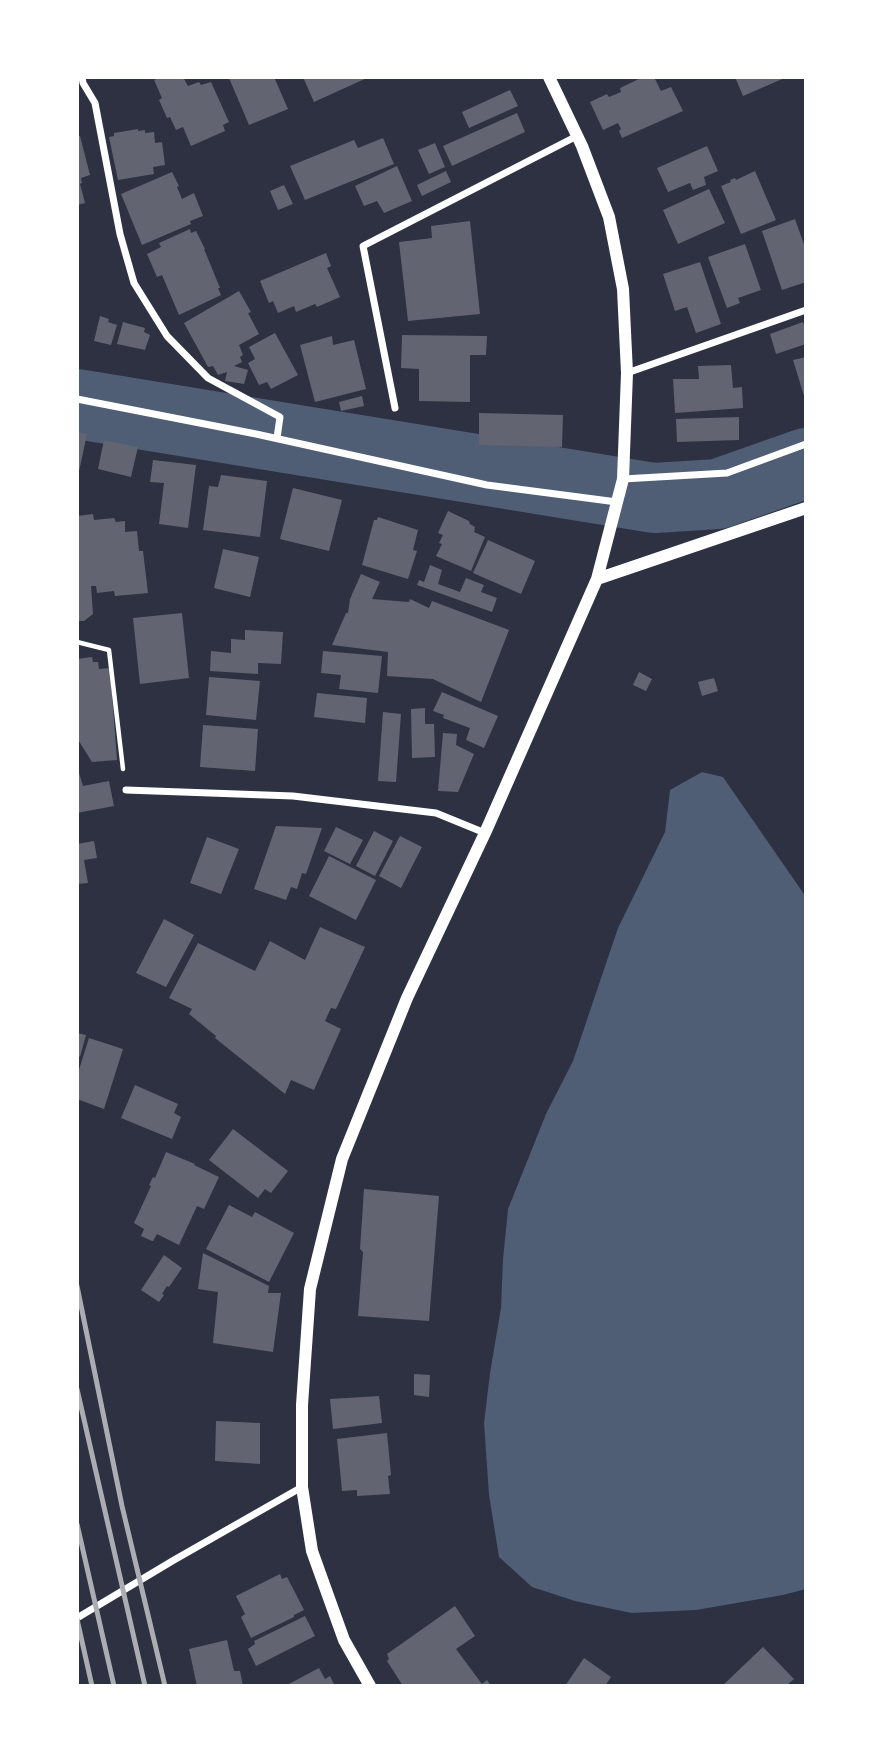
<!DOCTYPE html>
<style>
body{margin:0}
#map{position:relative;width:883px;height:1763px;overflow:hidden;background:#2d3142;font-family:"Sofia Sans Condensed",sans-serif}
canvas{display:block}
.frame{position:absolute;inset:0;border:79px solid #fff;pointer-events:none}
</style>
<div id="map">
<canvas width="883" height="1763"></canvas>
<div class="frame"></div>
</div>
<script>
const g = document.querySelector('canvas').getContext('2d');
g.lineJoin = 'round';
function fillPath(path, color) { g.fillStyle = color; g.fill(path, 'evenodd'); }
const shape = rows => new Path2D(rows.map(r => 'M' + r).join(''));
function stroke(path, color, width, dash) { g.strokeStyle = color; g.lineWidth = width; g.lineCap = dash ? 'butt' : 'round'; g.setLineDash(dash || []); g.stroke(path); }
fillPath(shape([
 [702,772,723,777,806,897,806,1589,783,1595,696,1610,631,1613,575,1601,532,1587,499,1557,489,1495,484,1423,490,1373,501,1308,503,1259,508,1209,546,1114,573,1061,618,928,665,832,670,790]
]), '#4f5d75');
stroke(shape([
 [77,404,654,498,718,494,806,463]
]), '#4f5d75', 70);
fillPath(shape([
 [161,77,183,77,188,86,199,82,201,85,211,82,229,122,223,125,225,131,191,146,183,127,176,130,170,117,167,118,159,100,162,98,154,80],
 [233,77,274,77,288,109,249,125,229,78],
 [303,77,369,77,314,102],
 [643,77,654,77,661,91,671,87,683,111,622,138,619,131,621,129,618,123,603,130,590,102,607,94,609,97,621,92,620,88],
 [735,77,787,77,743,96],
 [510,90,518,106,469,128,462,112],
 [517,113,525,132,452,166,443,146],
 [138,129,138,131,145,130,145,133,154,132,155,143,162,142,165,165,153,167,154,174,118,180,109,137,114,136,114,133],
 [77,136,80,136,90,175,81,178,82,183,80,184,85,203,77,205],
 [383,138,394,164,305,200,290,166,354,140,358,148],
 [435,143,445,167,429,174,418,150],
 [707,146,718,171,704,177,706,185,693,190,690,183,668,192,657,168],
 [397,166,412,201,384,213,377,201,364,206,355,186],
 [446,171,451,182,422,196,417,185],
 [755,171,776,220,741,234,721,186,731,182,730,180,735,178,736,180],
 [172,172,179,186,177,187,182,199,194,193,203,216,190,221,191,224,142,245,121,194],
 [284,185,293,204,278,210,270,191],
 [709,189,725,223,678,244,663,210],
 [795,219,806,250,806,282,782,290,762,231],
 [470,221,480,314,408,321,399,242,432,238,431,226],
 [190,229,191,233,196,231,205,249,204,249,220,288,218,288,221,295,179,315,162,275,157,277,147,254,161,247,159,243],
 [745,244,761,290,738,298,740,303,727,308,708,257],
 [326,253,331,266,327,268,340,297,317,307,315,304,296,312,294,306,278,313,273,301,269,303,260,281],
 [700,262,721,324,696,333,687,307,675,311,663,274],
 [239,291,251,312,248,313,259,334,239,345,243,355,240,357,242,362,234,366,248,370,244,384,225,381,227,372,218,375,213,366,208,367,184,323],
 [100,316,109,319,108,322,117,325,111,345,94,341],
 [123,322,145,328,144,332,150,335,145,350,117,344],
 [803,322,806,332,806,344,776,354,770,334],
 [275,333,298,375,271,389,267,382,259,385,248,363,255,359,249,347],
 [402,335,487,336,486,355,470,355,470,402,419,401,419,369,401,368],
 [332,336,333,345,354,340,366,389,315,402,300,345],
 [806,357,806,398,805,399,793,360],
 [731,365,733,388,742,387,743,408,675,413,673,379,699,379,698,366],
 [362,396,364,406,341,411,339,402],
 [479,413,563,415,562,447,479,445],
 [739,417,739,440,677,442,676,419],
 [77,432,87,434,78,476,77,476],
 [104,440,138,447,131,477,98,469],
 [153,460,196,465,188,528,159,524,164,483,150,482],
 [221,475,267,481,260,537,203,530,209,486,218,487],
 [293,488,342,500,329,551,280,539],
 [448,511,469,521,470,524,475,527,474,532,485,537,471,571,436,556,442,544,439,543,443,535,438,533],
 [93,514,94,520,114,518,116,522,125,521,125,532,137,531,139,551,143,551,148,593,115,596,114,591,97,593,96,586,91,586,93,614,84,621,77,621,77,516],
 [378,517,418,530,413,550,417,551,408,579,362,565,374,520,377,520],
 [488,540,535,561,521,594,473,573],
 [223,549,259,557,250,597,214,588],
 [430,565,442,570,438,584,460,592,466,578,484,585,481,592,497,598,492,612,417,585,419,580,424,582],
 [361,574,380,582,372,599,409,602,410,599,429,608,432,601,509,630,481,702,433,679,387,676,388,652,332,645,346,613,348,613,350,599],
 [182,613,189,678,140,684,133,618],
 [245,630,283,632,281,664,258,663,258,674,210,671,211,651,231,653,231,639,245,640],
 [323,651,382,656,378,693,339,689,341,675,321,673],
 [92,657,93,662,98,662,99,669,110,668,117,760,92,762,77,738,77,659],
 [639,672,652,679,646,691,633,685],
 [209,677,260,681,256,720,206,715],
 [714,678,718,691,702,696,698,682],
 [442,692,498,716,484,748,466,740,470,728,443,718,444,715,433,711],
 [317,693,367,698,365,723,314,717],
 [425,708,425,724,434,724,435,757,412,758,411,709],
 [383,712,401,714,396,782,378,781],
 [203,725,258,729,255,771,200,767],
 [443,733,457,734,456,745,474,754,458,792,438,791],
 [77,766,83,786,109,781,114,806,77,813],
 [276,826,322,828,306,874,302,873,297,889,291,887,286,900,254,889],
 [336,827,363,840,350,864,324,851],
 [374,831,393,841,375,876,356,866],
 [400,836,422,847,401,888,379,876],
 [207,837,239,849,221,894,190,883],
 [94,841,97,858,84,860,88,883,77,884,77,844],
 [329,856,376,880,356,920,309,896],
 [164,919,194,935,166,987,136,973],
 [320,927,365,947,336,1009,331,1008,325,1021,341,1029,314,1090,291,1080,285,1094,215,1038,216,1036,189,1014,192,1009,169,998,198,943,255,971,270,941,305,960],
 [77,1033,86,1035,80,1057,77,1056],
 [89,1038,123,1049,104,1109,77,1099,77,1076],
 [135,1085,178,1104,174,1113,181,1117,172,1139,121,1118],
 [233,1129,288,1171,271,1193,265,1189,258,1198,209,1160],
 [166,1152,195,1164,194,1165,219,1177,204,1209,197,1206,179,1245,157,1234,153,1241,152,1241,141,1236,144,1229,134,1223,151,1186,149,1185,153,1177,155,1178],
 [364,1189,439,1196,429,1321,358,1316,363,1252,360,1249],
 [229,1205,252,1217,255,1212,294,1233,269,1282,206,1249],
 [203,1253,269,1286,268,1293,281,1293,273,1352,213,1343,218,1292,198,1289],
 [164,1255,182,1268,169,1287,167,1286,162,1294,164,1295,159,1302,141,1290],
 [414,1374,430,1375,429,1397,414,1395],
 [379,1396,382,1423,333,1429,330,1399],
 [216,1421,260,1423,260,1464,215,1461],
 [387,1433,391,1475,388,1476,390,1494,357,1496,357,1490,342,1491,337,1439],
 [280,1574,282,1579,287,1577,304,1610,294,1615,294,1617,251,1638,241,1617,245,1614,236,1596],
 [455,1606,475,1636,456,1649,482,1684,487,1680,491,1686,403,1686,387,1661,389,1659,387,1654],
 [305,1616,315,1636,256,1666,248,1649,255,1644,254,1641],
 [227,1640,234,1671,240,1671,243,1686,197,1686,189,1649],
 [763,1647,794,1679,786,1686,722,1686],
 [584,1658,611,1677,605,1686,565,1686],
 [319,1668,325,1679,330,1676,335,1686,285,1686]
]), '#626471');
stroke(shape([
 [77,642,109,650,123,769]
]), '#fff', 4.5);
stroke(shape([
 [82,77,83,83,95,103,120,234,134,283,167,336,208,378,280,417,277,438],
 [627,373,806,310],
 [77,399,256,434,487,485,617,502],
 [395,408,363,246,577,136],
 [623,479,727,473,806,444],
 [126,790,293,796,436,813,485,833],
 [77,1618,174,1560,302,1487]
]), '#fff', 7);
stroke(shape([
 [597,579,806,508],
 [370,1686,344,1640,312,1551,302,1487,302,1405,310,1289,342,1159,407,998,485,833,597,579,623,479,627,373,623,289,609,217,582,146,549,77]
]), '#fff', 12);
stroke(shape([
 [77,1286,122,1506,165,1686],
 [77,1389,145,1686],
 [77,1524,114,1686],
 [77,1619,92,1686]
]), '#abadb3', 5);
</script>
